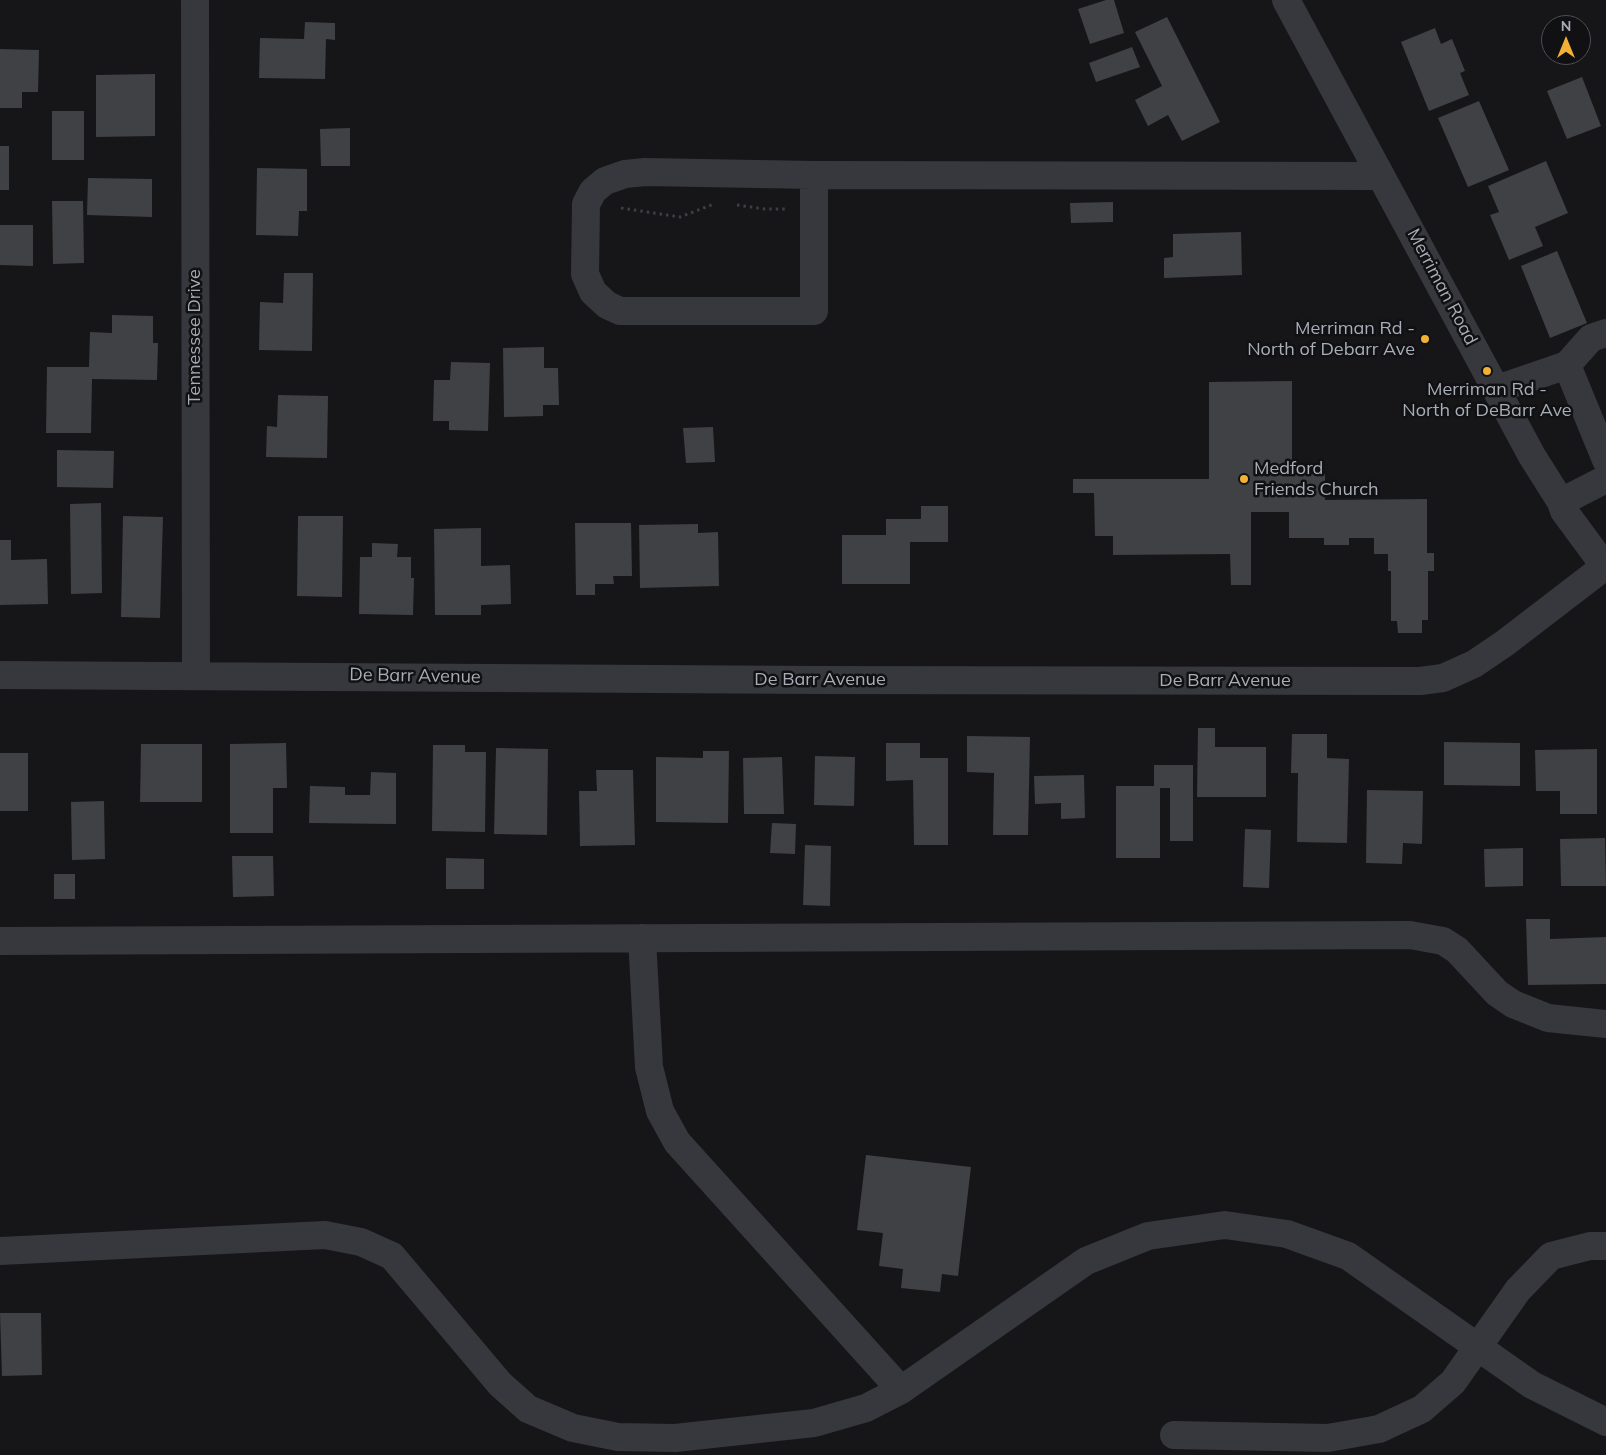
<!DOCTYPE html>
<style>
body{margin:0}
#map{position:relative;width:1606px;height:1455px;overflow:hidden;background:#161618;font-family:Mulish,sans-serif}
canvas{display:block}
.north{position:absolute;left:1541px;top:15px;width:50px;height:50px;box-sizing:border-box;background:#111113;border:1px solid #4d4f55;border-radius:50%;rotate:0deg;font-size:14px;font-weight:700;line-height:20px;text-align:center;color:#a8adb8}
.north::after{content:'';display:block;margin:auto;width:18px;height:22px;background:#f2b134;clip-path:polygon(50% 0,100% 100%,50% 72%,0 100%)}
</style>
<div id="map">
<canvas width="1606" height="1455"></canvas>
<div class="north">N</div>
</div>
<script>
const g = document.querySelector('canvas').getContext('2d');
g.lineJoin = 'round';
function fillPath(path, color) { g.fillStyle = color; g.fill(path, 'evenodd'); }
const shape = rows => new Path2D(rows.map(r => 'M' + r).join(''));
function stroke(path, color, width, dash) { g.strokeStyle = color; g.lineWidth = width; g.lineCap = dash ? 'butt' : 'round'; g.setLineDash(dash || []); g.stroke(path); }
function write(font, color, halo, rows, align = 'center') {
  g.font = font + ' Mulish,sans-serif'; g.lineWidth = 5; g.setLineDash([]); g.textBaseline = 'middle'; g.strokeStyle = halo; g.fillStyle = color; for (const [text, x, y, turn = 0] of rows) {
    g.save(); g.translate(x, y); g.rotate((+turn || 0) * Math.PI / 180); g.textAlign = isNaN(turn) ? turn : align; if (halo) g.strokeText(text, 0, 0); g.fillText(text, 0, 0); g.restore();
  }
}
fillPath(shape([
 [1106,0,1114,0,1124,33,1090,44,1078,9],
 [1167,17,1220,122,1182,141,1168,115,1148,126,1135,100,1162,86,1135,32],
 [305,22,335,23,335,40,326,39,325,79,259,78,260,38,304,39],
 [1435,28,1441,44,1452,39,1465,71,1460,73,1469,95,1429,111,1401,42],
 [1132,47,1140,67,1096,82,1089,63],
 [0,49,39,50,38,92,22,92,22,108,0,108],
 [155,74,155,136,96,137,96,75],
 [1582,77,1601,126,1567,139,1547,91],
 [1479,101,1509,170,1468,187,1438,118],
 [52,111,84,111,84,160,52,160],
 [350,128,350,166,321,166,320,129],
 [0,146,9,146,9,190,0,190],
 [1546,161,1568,213,1535,227,1543,246,1509,260,1490,215,1499,212,1488,186],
 [257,168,307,169,307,211,299,211,298,236,256,235],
 [88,178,152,179,152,217,87,215],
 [52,201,83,201,84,263,53,264],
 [1113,202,1113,222,1071,223,1070,203],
 [0,225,33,225,33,266,0,265],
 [1241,232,1242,275,1164,278,1164,258,1173,257,1173,234],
 [1557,251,1587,323,1550,338,1521,266],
 [284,273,313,273,312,351,259,350,260,302,283,303],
 [112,315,153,316,153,343,158,343,157,380,92,379,91,433,46,433,47,367,89,367,90,332,112,333],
 [544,347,544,368,558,368,559,405,543,405,543,416,504,417,503,348],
 [451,362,490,363,488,431,449,430,449,421,433,421,434,380,450,380],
 [1292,381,1292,474,1325,474,1325,500,1427,499,1427,553,1434,553,1434,571,1428,571,1428,620,1422,620,1422,633,1398,633,1397,621,1391,621,1391,571,1388,571,1388,554,1374,554,1374,538,1349,538,1349,545,1324,545,1324,538,1289,538,1289,512,1251,512,1251,585,1231,585,1230,554,1113,555,1113,536,1095,536,1094,493,1073,493,1073,479,1209,479,1209,382],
 [278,395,328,396,327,458,266,457,267,426,277,427],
 [713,427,715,462,686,463,683,428],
 [57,450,114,451,113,488,57,487],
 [101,503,102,593,71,594,70,504],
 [921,506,948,506,948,542,910,542,910,584,842,584,842,535,886,535,886,519,921,519],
 [123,516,163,517,160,618,121,617],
 [298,516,343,516,342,597,297,596],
 [575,523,631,523,632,576,613,576,614,584,595,584,595,595,576,595],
 [698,524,698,533,718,532,719,586,640,588,639,525],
 [481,528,481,566,510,565,511,604,481,605,481,615,435,615,434,529],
 [0,540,11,540,11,560,47,559,48,604,0,605],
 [372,543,398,544,397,557,411,557,411,578,414,578,413,615,359,614,360,557,372,557],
 [1198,728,1215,728,1215,747,1266,747,1266,797,1197,797],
 [1292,734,1327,734,1327,758,1349,759,1347,843,1297,842,1298,773,1291,773],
 [967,736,1030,737,1028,835,993,835,994,773,967,772],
 [1444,742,1520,743,1520,786,1444,785],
 [286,743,287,788,273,788,273,833,230,833,230,744],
 [886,743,920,743,920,758,948,758,948,845,914,845,913,780,886,781],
 [141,744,202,744,202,802,140,802],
 [433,745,465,745,465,752,486,752,485,832,432,831],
 [496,748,548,749,547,835,494,834],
 [1597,749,1597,814,1560,814,1560,791,1536,791,1535,750],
 [703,751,729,751,728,823,656,822,656,757,703,758],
 [0,753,28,753,28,811,0,811],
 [815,756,855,757,854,806,814,805],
 [782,757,784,814,744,814,743,758],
 [1154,765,1193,765,1193,841,1170,841,1170,788,1160,788,1160,858,1116,858,1116,786,1154,786],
 [596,770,633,770,635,845,580,846,579,791,597,791],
 [371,772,396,773,396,824,309,823,310,786,345,787,345,795,370,795],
 [1084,775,1085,818,1061,819,1061,803,1035,804,1034,776],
 [1367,790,1423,791,1422,844,1403,843,1402,864,1366,863],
 [104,801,105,859,72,860,71,802],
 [772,823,796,824,795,854,770,853],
 [1245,829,1271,830,1269,888,1243,887],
 [1605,838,1606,886,1561,886,1560,839],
 [805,845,831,846,830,906,803,905],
 [1523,848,1523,886,1485,887,1484,849],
 [232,856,273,856,274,896,233,897],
 [446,858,484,859,484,889,446,889],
 [54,874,75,874,75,899,54,899],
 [1526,919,1550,919,1550,939,1606,937,1606,984,1528,985],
 [866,1155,971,1167,958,1276,942,1274,940,1292,901,1288,903,1269,879,1266,883,1233,857,1230],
 [0,1313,41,1313,42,1375,2,1376]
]), '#404145');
stroke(shape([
 [737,205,765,209,786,209],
 [621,208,680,217,714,204]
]), '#3d3f44', 3, [2.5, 4]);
stroke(shape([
 [195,0,196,674],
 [1286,0,1532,456,1561,502,1564,511,1606,568],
 [814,175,814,311,620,311,607,305,593,292,585,274,586,204,593,191,605,181,625,174,645,172,814,175,1381,176],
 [1567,365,1591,338,1606,333],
 [1497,389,1567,365,1606,460],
 [1561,502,1606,479],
 [0,675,818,680,1420,681,1443,678,1474,664,1505,643,1604,567],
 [642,938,649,1067,660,1111,677,1142,901,1390],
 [0,941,1410,935,1443,941,1457,950,1497,993,1513,1004,1548,1018,1606,1024],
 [0,1251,325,1235,361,1242,392,1256,500,1384,528,1409,573,1428,618,1437,675,1438,814,1423,866,1408,901,1390,1086,1261,1148,1236,1225,1225,1287,1234,1348,1256,1532,1385,1606,1422],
 [1174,1435,1328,1438,1379,1429,1422,1409,1453,1382,1518,1290,1551,1256,1590,1246,1606,1246]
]), '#37383d', 28);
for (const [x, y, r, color] of [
 [1425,339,5,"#f2b134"],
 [1487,371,5,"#f2b134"],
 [1244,479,5,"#f2b134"]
]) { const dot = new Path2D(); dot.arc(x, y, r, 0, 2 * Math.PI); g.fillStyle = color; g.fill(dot); stroke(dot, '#111113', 2); }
write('18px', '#a8adb8', '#111113', [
 ["Merriman Road",1442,287,62],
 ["Tennessee Drive",195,337,-90],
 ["De Barr Avenue",415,676,1],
 ["De Barr Avenue",820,680],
 ["De Barr Avenue",1225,681]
]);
write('18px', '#a8adb8', '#111113', [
 ["Merriman Rd -",1415,329],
 ["North of Debarr Ave",1415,350],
 ["Merriman Rd -",1487,390,"center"],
 ["North of DeBarr Ave",1487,411,"center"],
 ["Medford",1254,469,"left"],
 ["Friends Church",1254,490,"left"]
], 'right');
</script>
